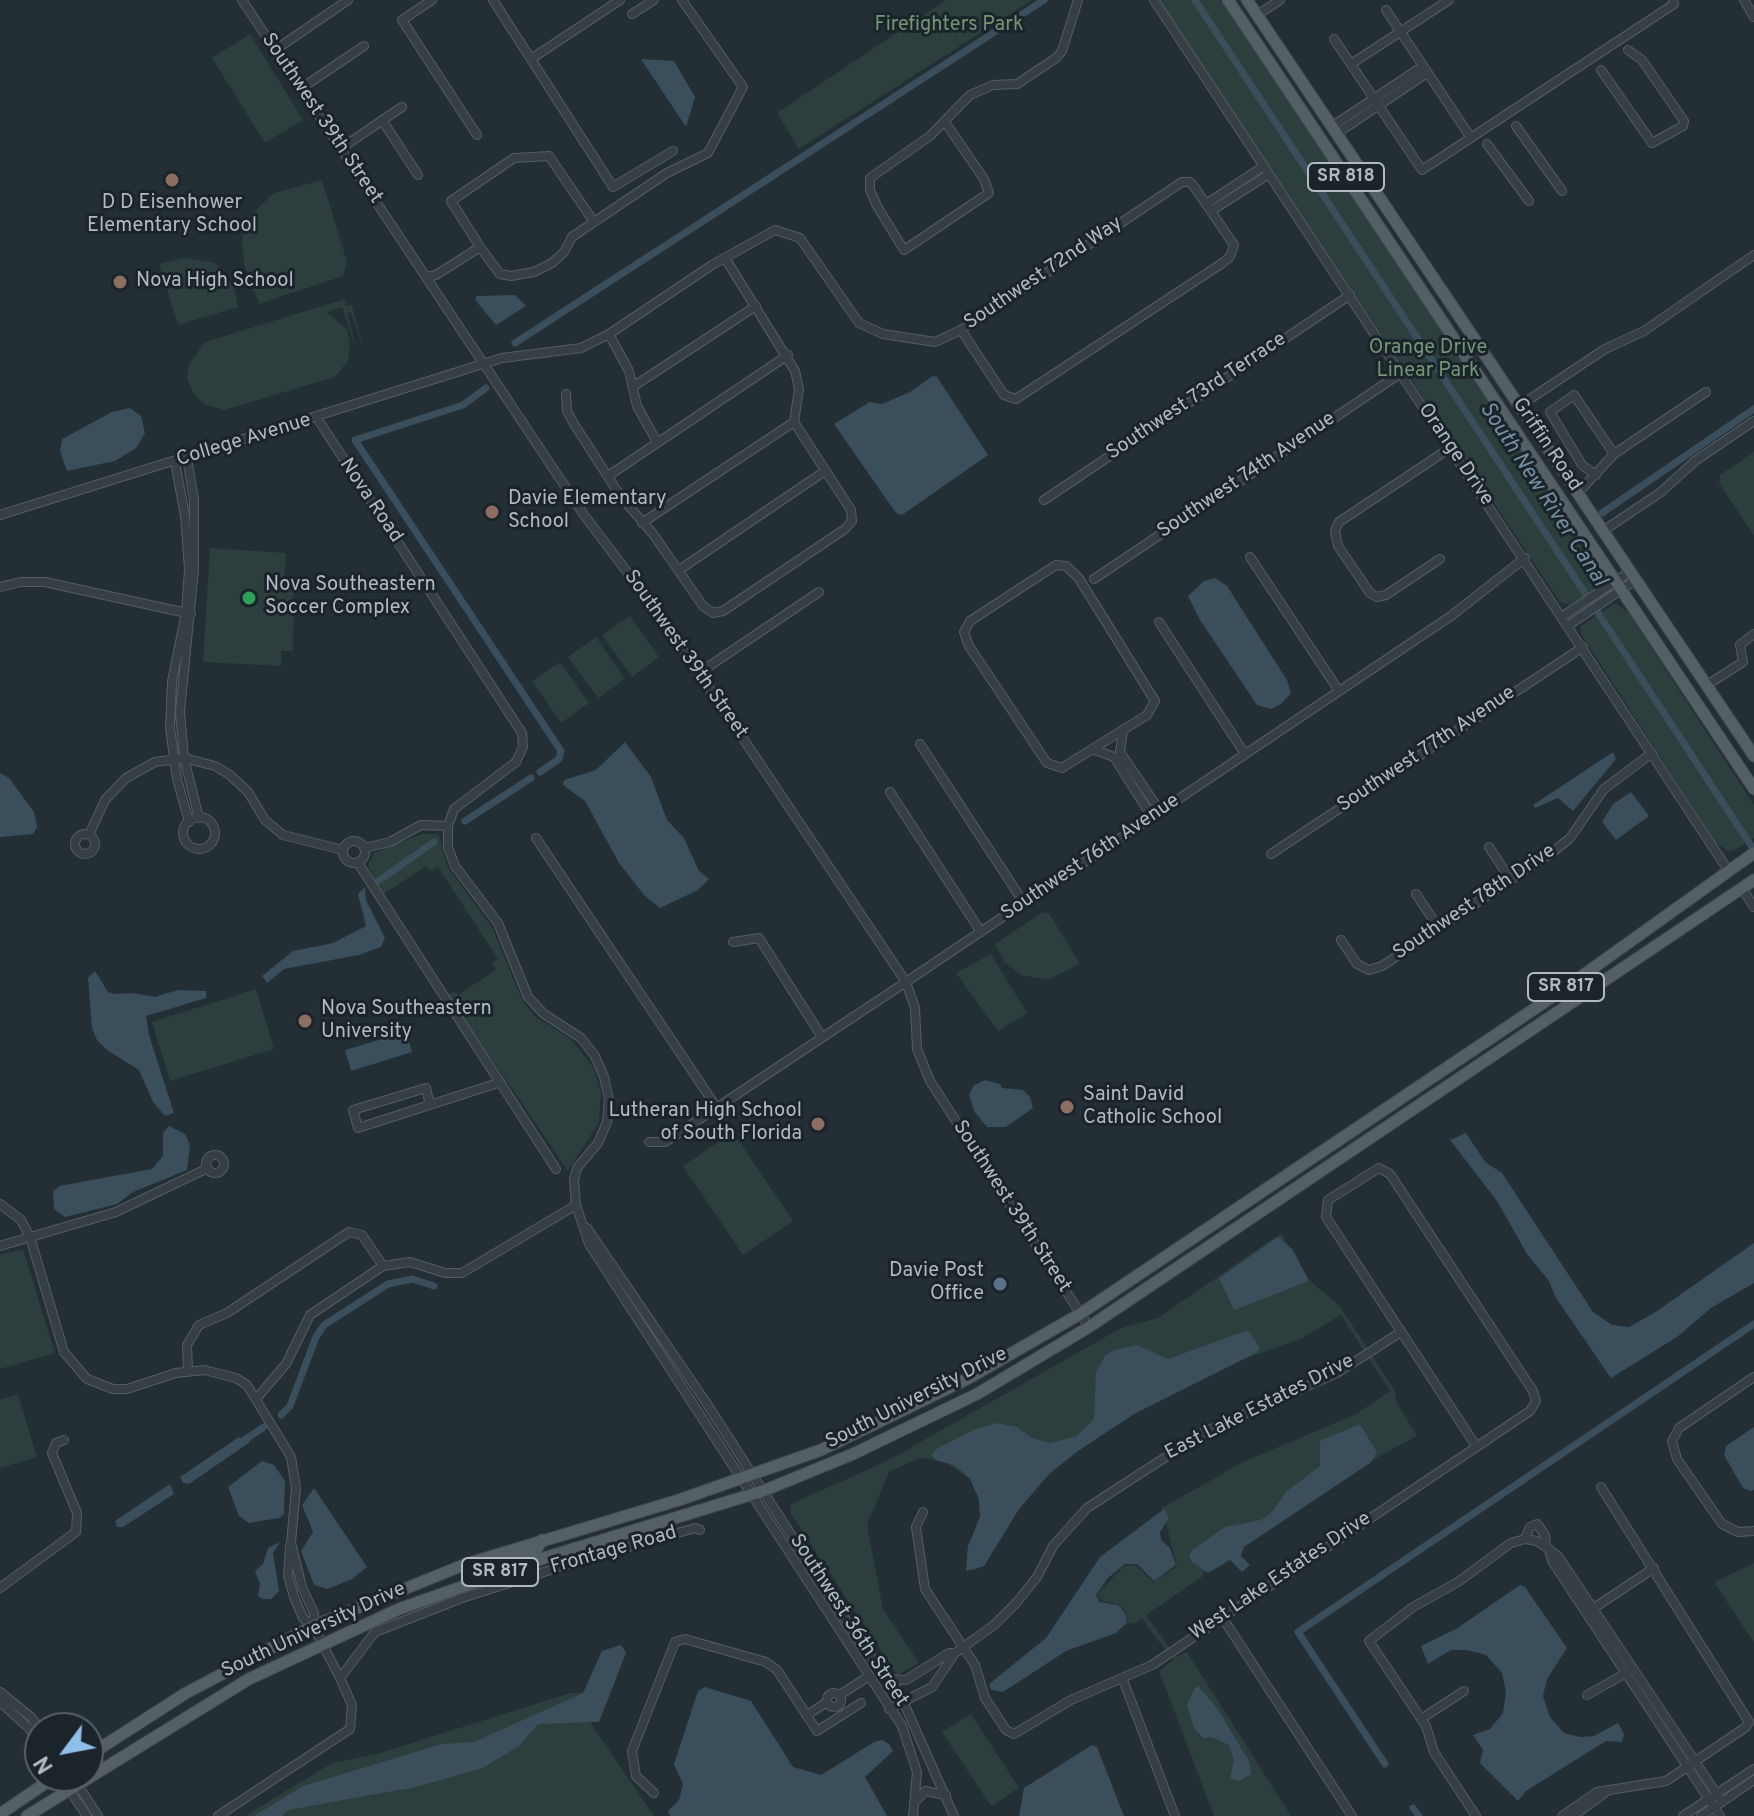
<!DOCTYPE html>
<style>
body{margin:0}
#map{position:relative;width:1754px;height:1816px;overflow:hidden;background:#232e35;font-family:Overpass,sans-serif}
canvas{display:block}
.north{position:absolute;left:24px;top:1712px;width:80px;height:80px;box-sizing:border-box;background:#1c242b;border:2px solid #586067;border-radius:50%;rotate:238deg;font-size:22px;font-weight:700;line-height:32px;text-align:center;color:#b1bac2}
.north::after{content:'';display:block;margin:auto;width:28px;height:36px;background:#8fbfe9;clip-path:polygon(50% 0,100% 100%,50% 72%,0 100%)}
</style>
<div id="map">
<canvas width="1754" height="1816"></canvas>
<div class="north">N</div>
</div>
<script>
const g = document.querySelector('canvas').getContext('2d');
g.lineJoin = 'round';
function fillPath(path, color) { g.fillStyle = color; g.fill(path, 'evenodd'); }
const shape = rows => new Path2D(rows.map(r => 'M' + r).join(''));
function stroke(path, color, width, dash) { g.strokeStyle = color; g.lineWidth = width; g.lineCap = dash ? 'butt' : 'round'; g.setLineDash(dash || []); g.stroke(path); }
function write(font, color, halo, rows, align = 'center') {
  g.font = font + ' Overpass,sans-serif'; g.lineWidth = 6; g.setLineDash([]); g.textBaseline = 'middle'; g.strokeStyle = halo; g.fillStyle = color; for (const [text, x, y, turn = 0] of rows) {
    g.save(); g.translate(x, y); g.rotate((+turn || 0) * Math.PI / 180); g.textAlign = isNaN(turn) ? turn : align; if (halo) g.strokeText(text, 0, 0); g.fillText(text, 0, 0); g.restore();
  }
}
fillPath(shape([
 [946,0,1032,0,799,149,777,113],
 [1158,0,1221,0,1547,490,1601,577,1595,589,1571,605,1560,602],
 [250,34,303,120,265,143,212,58],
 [322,180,347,262,343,276,259,304,244,265,242,241,248,218,274,193],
 [185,258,215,263,234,287,238,307,178,325,159,264],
 [345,299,346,306,352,305,364,351,351,312,347,313,357,351,342,307,326,312,346,328,350,342,348,360,335,377,224,410,204,404,193,393,187,378,189,364,205,342],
 [1754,452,1754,536,1719,483,1720,475],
 [210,548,286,553,284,582,294,583,293,651,281,651,281,666,203,662],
 [1615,603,1628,612,1754,805,1754,838,1737,849,1728,851,1716,843,1581,634,1581,626],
 [630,616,659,657,632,677,602,635],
 [596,637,625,679,598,698,568,657],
 [560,662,589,703,561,723,532,681],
 [422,834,439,834,447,866,493,929,523,1002,536,1017,571,1039,594,1069,601,1092,599,1122,568,1171,448,995,454,991,458,995,496,970,492,963,498,959,438,867,430,871,426,866,384,894,374,879,368,866,374,853],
 [1043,912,1049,913,1080,964,1047,980,1021,975,1004,961,995,944],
 [991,954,1027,1013,998,1031,956,973],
 [256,989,274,1049,170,1081,152,1022],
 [733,1132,793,1221,743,1255,683,1166],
 [1281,1233,1310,1281,1339,1305,1394,1389,1397,1403,1417,1436,1383,1454,1204,1571,1202,1577,1146,1615,1176,1657,1187,1652,1291,1816,1214,1816,1159,1671,1173,1660,1142,1619,1134,1624,1125,1621,1126,1613,1119,1604,1102,1601,1097,1594,1124,1566,1136,1565,1153,1582,1177,1566,1162,1508,1243,1462,1356,1414,1390,1391,1341,1315,1303,1338,1236,1362,1134,1414,1078,1451,1049,1474,1019,1509,984,1566,975,1570,966,1571,968,1546,980,1516,979,1499,970,1479,943,1460,919,1458,889,1472,867,1525,883,1609,919,1663,897,1675,791,1514,791,1504,887,1461,1121,1328,1158,1318],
 [23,1249,55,1353,0,1369,0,1255],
 [18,1394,37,1457,0,1468,0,1400],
 [1754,1563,1754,1643,1714,1582],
 [621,1645,626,1653,599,1722,590,1722,654,1816,245,1816,332,1763,377,1754,570,1693,583,1693,602,1651],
 [971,1714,1019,1788,991,1806,942,1732]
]), '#2c3f3c');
fillPath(shape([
 [641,59,674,61,695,97,686,127],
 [515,295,526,306,496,325,476,301,476,296],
 [933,376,937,377,988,455,902,515,896,513,834,424,870,402,882,404,910,392],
 [130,408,141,416,145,433,136,448,115,461,67,471,60,451,62,439,112,412],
 [1215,578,1227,586,1287,680,1291,693,1281,704,1271,709,1257,705,1200,620,1188,596,1204,581],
 [625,742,651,777,667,820,684,838,699,871,709,879,698,890,660,908,644,895,619,863,585,801,563,785,564,780,596,770],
 [1613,752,1616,759,1573,811,1558,798,1535,808,1533,805],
 [0,773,9,778,34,812,37,827,33,834,0,837],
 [1631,792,1649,816,1616,840,1602,822,1613,804],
 [365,887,366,900,385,938,381,947,359,955,284,969,267,983,262,976,293,951,333,943,366,926,358,894],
 [95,971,108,992,115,994,133,993,155,997,178,990,206,991,206,998,146,1016,149,1035,174,1113,165,1116,153,1102,139,1070,107,1050,97,1040,92,1028,88,978],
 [406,1032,412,1052,351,1071,345,1050],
 [985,1080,1000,1084,1002,1088,1023,1090,1030,1097,1033,1108,1006,1127,987,1127,974,1111,969,1094,974,1085],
 [169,1126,185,1134,190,1145,187,1170,133,1192,117,1204,65,1217,54,1209,53,1192,59,1186,152,1169,163,1156,163,1133],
 [1466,1133,1485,1162,1502,1173,1593,1312,1612,1325,1629,1327,1654,1313,1754,1243,1754,1283,1711,1308,1677,1337,1611,1378,1556,1298,1549,1281,1527,1254,1497,1201,1450,1140],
 [1278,1237,1293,1250,1309,1281,1234,1310,1219,1278],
 [1248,1330,1260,1348,1256,1353,1134,1414,1078,1451,1049,1474,1019,1509,984,1566,966,1571,968,1546,980,1517,979,1499,970,1479,956,1466,935,1460,932,1455,935,1450,973,1430,997,1423,1017,1427,1032,1438,1050,1443,1077,1436,1094,1419,1096,1372,1105,1356,1114,1350,1137,1345,1168,1359],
 [1360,1424,1377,1453,1370,1463,1244,1547,1241,1556,1250,1565,1242,1572,1230,1560,1208,1573,1192,1562,1189,1556,1192,1550,1225,1527,1261,1520,1272,1512,1286,1492,1320,1466,1320,1441],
 [1754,1427,1754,1490,1751,1491,1743,1488,1724,1455,1726,1446],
 [239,1437,250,1442,189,1484,183,1483,180,1477],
 [262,1461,274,1465,285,1481,284,1514,279,1518,249,1523,239,1516,228,1487],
 [170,1484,174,1494,123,1527,117,1527,115,1521],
 [314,1488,367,1567,352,1579,328,1589,314,1585,301,1551,313,1532,302,1505],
 [1164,1509,1169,1518,1160,1532,1161,1540,1170,1548,1176,1565,1154,1581,1137,1564,1125,1564,1108,1578,1096,1595,1100,1602,1118,1605,1125,1613,1127,1623,1116,1633,1066,1651,1003,1692,991,1690,989,1685,994,1680,1046,1638,1100,1557],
 [280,1542,273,1553,279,1591,271,1599,263,1599,258,1596,260,1584,255,1571,263,1564,268,1548],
 [1520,1585,1525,1587,1567,1648,1547,1679,1543,1696,1550,1717,1564,1733,1580,1737,1594,1736,1618,1723,1624,1734,1622,1742,1606,1741,1526,1791,1518,1801,1480,1763,1483,1750,1473,1735,1490,1729,1503,1713,1506,1692,1502,1673,1486,1655,1467,1650,1451,1650,1428,1664,1421,1646,1456,1629],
 [621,1645,626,1653,599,1722,538,1724,519,1746,483,1768,416,1787,288,1810,282,1816,254,1816,303,1786,442,1744,474,1742,583,1693,602,1651],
 [1198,1686,1217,1708,1250,1763,1251,1774,1240,1781,1230,1779,1234,1760,1229,1745,1212,1737,1203,1738,1194,1728,1187,1705,1194,1689],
 [705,1687,751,1701,793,1767,821,1775,874,1742,882,1740,889,1744,893,1751,865,1777,887,1816,670,1816,668,1811,679,1800,683,1784,674,1764,698,1691],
 [1092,1745,1097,1747,1124,1816,1019,1816,1024,1788]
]), '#3a4e5c');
stroke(shape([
 [1195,0,1754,850],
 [515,343,1044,0],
 [486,388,463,405,355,440,561,751,559,759,540,772],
 [1602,513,1754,409],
 [465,821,531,778],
 [377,882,434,842],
 [281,1415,290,1406,316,1337,324,1325,388,1284,412,1279,434,1286],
 [240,1443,264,1427],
 [1385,1764,1298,1632,1754,1324],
 [1413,1808,1419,1816]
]), '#3a4e5c', 7);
const minor = shape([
 [242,0,584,515,665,622,906,982,915,1008,917,1049,930,1081,1089,1327],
 [432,0,402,20,477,135],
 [493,0,613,187,673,151],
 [1154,0,1728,870],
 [1744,0,1754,17],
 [1386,10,1471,138],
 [632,14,654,0],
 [1257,15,1280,0],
 [1334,39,1422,170,1674,4,1673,0],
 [275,50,348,0],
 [531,59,620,0],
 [1351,64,1449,0],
 [1601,70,1652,143,1683,126,1684,121,1642,60,1628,50],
 [300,89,364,46],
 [382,120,418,175],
 [945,122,984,179,989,193,904,250,877,206,870,190,870,178,930,136,970,95,993,85,1017,84,1056,58,1062,51,1078,0],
 [1516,126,1562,191],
 [1331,127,1423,66],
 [1336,134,1427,73],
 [1487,144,1529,201],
 [340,149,402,107],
 [1206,204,1264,166],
 [1211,211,1269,174],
 [594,222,667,173,708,153,743,87,682,0],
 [427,277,436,275,480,247,500,274,511,276,534,272,552,263,564,252,572,237,594,222,549,156,514,158,451,201,480,247],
 [609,334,629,371,637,406,657,442],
 [634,386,756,306],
 [566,394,567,411,574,424,621,497,653,534,703,606,713,613,723,611,845,529,852,521,851,510,794,422,799,389,795,371,725,258],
 [1518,407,1605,349,1644,331,1754,255],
 [317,418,522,733,523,747,516,762,454,809,448,826,448,847,455,866,498,923,528,997,544,1014,581,1038,595,1056,604,1077,609,1099,607,1122,598,1143,577,1168,574,1180,576,1205,589,1244,902,1726,917,1772,913,1816],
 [187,458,194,500,194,569,180,712,184,758,199,818],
 [175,462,185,516,189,569,186,613,172,681,170,728,177,779,189,822],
 [1596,475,1582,465,1550,412,1574,395,1614,454],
 [608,476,788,355],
 [1577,494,1614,454,1706,392],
 [1044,500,1350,295],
 [0,515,502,358,581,348,609,334,712,265,775,230,800,238,859,323,883,334,935,342,961,330,1182,182,1190,182,1195,188,1234,245,1230,257,1221,264,1016,399,1004,395,961,330],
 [642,523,794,422],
 [1603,531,1661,492,1695,461,1754,421],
 [1250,557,1339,691],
 [1440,559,1386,595,1377,597,1370,593,1338,546,1335,531,1339,522,1450,448],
 [1056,565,1066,566,1078,577,1155,701,1147,715,1062,768,1047,763,969,646,964,632,970,621,1056,565],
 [679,570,825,471],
 [1094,579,1401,373],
 [0,587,21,582,45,582,191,614],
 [1563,616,1631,571],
 [1159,622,1245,754],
 [1569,625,1637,579],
 [699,673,819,592],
 [1707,685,1743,662,1740,645,1754,634],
 [1123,730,1120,752,1160,811],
 [920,744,1024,903],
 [1095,750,1114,757,1152,817],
 [890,792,981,932],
 '183 833a16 16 0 1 1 32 0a16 16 0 1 1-32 0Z',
 '75 844a10 10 0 1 1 20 0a10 10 0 1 1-20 0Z',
 [89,835,105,800,126,778,155,762,184,758,215,766,230,775,248,792,265,820,283,835,343,850],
 [536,838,717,1108],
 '343 852a11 11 0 1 1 22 0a11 11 0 1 1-22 0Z',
 [1489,847,1510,879],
 [364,848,390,842,421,825,448,826],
 [1271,854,1583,647],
 [358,863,556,1169],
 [1742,888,1754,907],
 [1416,894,1438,927],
 [1341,940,1357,964,1369,970,1382,966,1554,851,1570,838,1604,789,1652,753],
 [733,942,759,938,822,1037],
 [430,1105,426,1088,353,1110,358,1128,498,1083],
 [649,1142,665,1142,906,982,1451,616,1525,558],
 '206 1164a9 9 0 1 1 18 0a9 9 0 1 1-18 0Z',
 [0,1204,21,1220,30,1237,64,1352,87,1379,113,1389,127,1389,176,1373,204,1370,236,1378,247,1385,291,1457,296,1488,291,1543,302,1587,314,1613,313,1626],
 [587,1228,705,1401,862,1645,899,1692,954,1816],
 [0,1246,116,1212,208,1168],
 [188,1370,187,1345,199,1325,227,1313,349,1232,362,1235,383,1266],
 [1754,1377,1679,1428,1672,1441,1677,1459,1722,1524,1738,1532,1754,1531],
 [256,1399,286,1364,310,1315,383,1266,410,1262,445,1273,462,1273,576,1205],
 [923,1512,916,1527,925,1589,975,1665,985,1698,1006,1730,1014,1734,1071,1700,1152,1665,1530,1411,1536,1401,1533,1391,1390,1174,1379,1168,1328,1200,1326,1217,1476,1446],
 [1525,1539,1530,1527,1537,1524,1545,1535,1546,1547],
 [290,1546,288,1576,294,1597,303,1618,313,1626,340,1678],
 [1549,1549,1552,1561,1720,1816],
 [0,1588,76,1532,77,1513,52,1453,56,1443,64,1440],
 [1591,1610,1654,1568],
 [1222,1617,1352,1816],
 [889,1679,906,1680,949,1653,954,1653],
 [1123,1680,1175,1816],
 [0,1692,32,1718,40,1730],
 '827 1700a7 7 0 1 1 14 0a7 7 0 1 1-14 0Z',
 [840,1695,869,1676],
 [1587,1695,1628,1672],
 [0,1702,29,1728,40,1745],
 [889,1709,932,1687,955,1653,994,1625,1017,1602,1037,1577,1053,1546,1087,1508,1206,1431,1337,1373,1401,1332],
 [807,1715,827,1702],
 [1421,1719,1464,1691],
 [60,1776,87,1816],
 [72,1776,98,1816],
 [654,1793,636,1776,632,1751,675,1642,685,1639,766,1662,777,1670,817,1731,861,1703],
 [917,1800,925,1791,946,1795],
 [218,1816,350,1729,352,1705,340,1678,375,1632,462,1598,569,1564,695,1528,700,1530],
 [1476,1816,1434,1752,1426,1726,1369,1641,1413,1607,1458,1582,1511,1543,1525,1539,1537,1541,1558,1556,1722,1802],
 [1562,1816,1597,1792,1666,1781,1746,1727,1749,1722,1601,1487],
 [1573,1816,1606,1792],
 [1683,1816,1754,1769],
 [1701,1816,1754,1780]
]);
const major = shape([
 [1228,0,1754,789],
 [1247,0,1754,756],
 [473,1577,485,1569,534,1553,542,1540],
 [88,1756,186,1693,313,1626,466,1564,679,1500,821,1450,967,1379,1080,1314,1561,991,1754,853],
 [0,1814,56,1776],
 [27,1816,249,1679,399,1609,547,1557,763,1491,853,1454,977,1394,1089,1327,1754,880]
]);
stroke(minor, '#545d64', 10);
stroke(major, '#434b52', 13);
stroke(minor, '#373f46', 8);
stroke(major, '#555f66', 11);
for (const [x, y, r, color] of [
 [172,180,8,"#8d6e63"],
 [120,282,8,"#8d6e63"],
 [492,512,8,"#8d6e63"],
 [249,598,8,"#2e9e5b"],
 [305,1021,8,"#8d6e63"],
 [1067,1107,8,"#8d6e63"],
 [818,1124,8,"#8d6e63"],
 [1000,1284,8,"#5c6f8a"]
]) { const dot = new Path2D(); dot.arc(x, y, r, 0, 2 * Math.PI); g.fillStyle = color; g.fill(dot); stroke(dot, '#1c242b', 3); }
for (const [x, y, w] of [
 [1346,177,76],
 [1566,987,76],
 [500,1572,76]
]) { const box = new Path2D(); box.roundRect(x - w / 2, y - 14, w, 28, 6); g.fillStyle = '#1c242b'; g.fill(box); stroke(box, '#b1bac2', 2); }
write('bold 18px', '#b1bac2', null, [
 ["SR 818",1346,177],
 ["SR 817",1566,987],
 ["SR 817",500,1572]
]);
write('20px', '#739676', '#1c242b', [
 ["Firefighters Park",949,26],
 ["Orange Drive",1428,349],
 ["Linear Park",1428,372]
]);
write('20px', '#b1bac2', '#1c242b', [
 ["Southwest 39th Street",321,119,56],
 ["Southwest 72nd Way",1044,274,-34],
 ["Southwest 73rd Terrace",1197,397,-34],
 ["College Avenue",244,441,-17],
 ["Griffin Road",1546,445,56],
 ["Orange Drive",1455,455,56],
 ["Southwest 74th Avenue",1247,476,-34],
 ["Nova Road",370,501,56],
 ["Southwest 39th Street",685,655,55],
 ["Southwest 77th Avenue",1427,750,-34],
 ["Southwest 76th Avenue",1091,858,-34],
 ["Southwest 78th Drive",1475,903,-34],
 ["Southwest 39th Street",1011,1207,57],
 ["South University Drive",917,1399,-27],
 ["East Lake Estates Drive",1260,1408,-27],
 ["Frontage Road",614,1551,-16],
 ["West Lake Estates Drive",1281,1577,-34],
 ["Southwest 36th Street",848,1621,57],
 ["South University Drive",314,1631,-25]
]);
write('20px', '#b1bac2', '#1c242b', [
 ["D D Eisenhower",172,204,"center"],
 ["Elementary School",172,227,"center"],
 ["Nova High School",136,282],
 ["Davie Elementary",508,500],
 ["School",508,523],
 ["Nova Southeastern",265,586],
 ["Soccer Complex",265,609],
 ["Nova Southeastern",321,1010],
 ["University",321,1033],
 ["Saint David",1083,1096],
 ["Catholic School",1083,1119],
 ["Lutheran High School",802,1112,"right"],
 ["of South Florida",802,1135,"right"],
 ["Davie Post",984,1272,"right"],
 ["Office",984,1295,"right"]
], 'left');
write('italic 22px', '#758fa2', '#1c242b', [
 ["South New River Canal",1542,495,57]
]);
</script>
